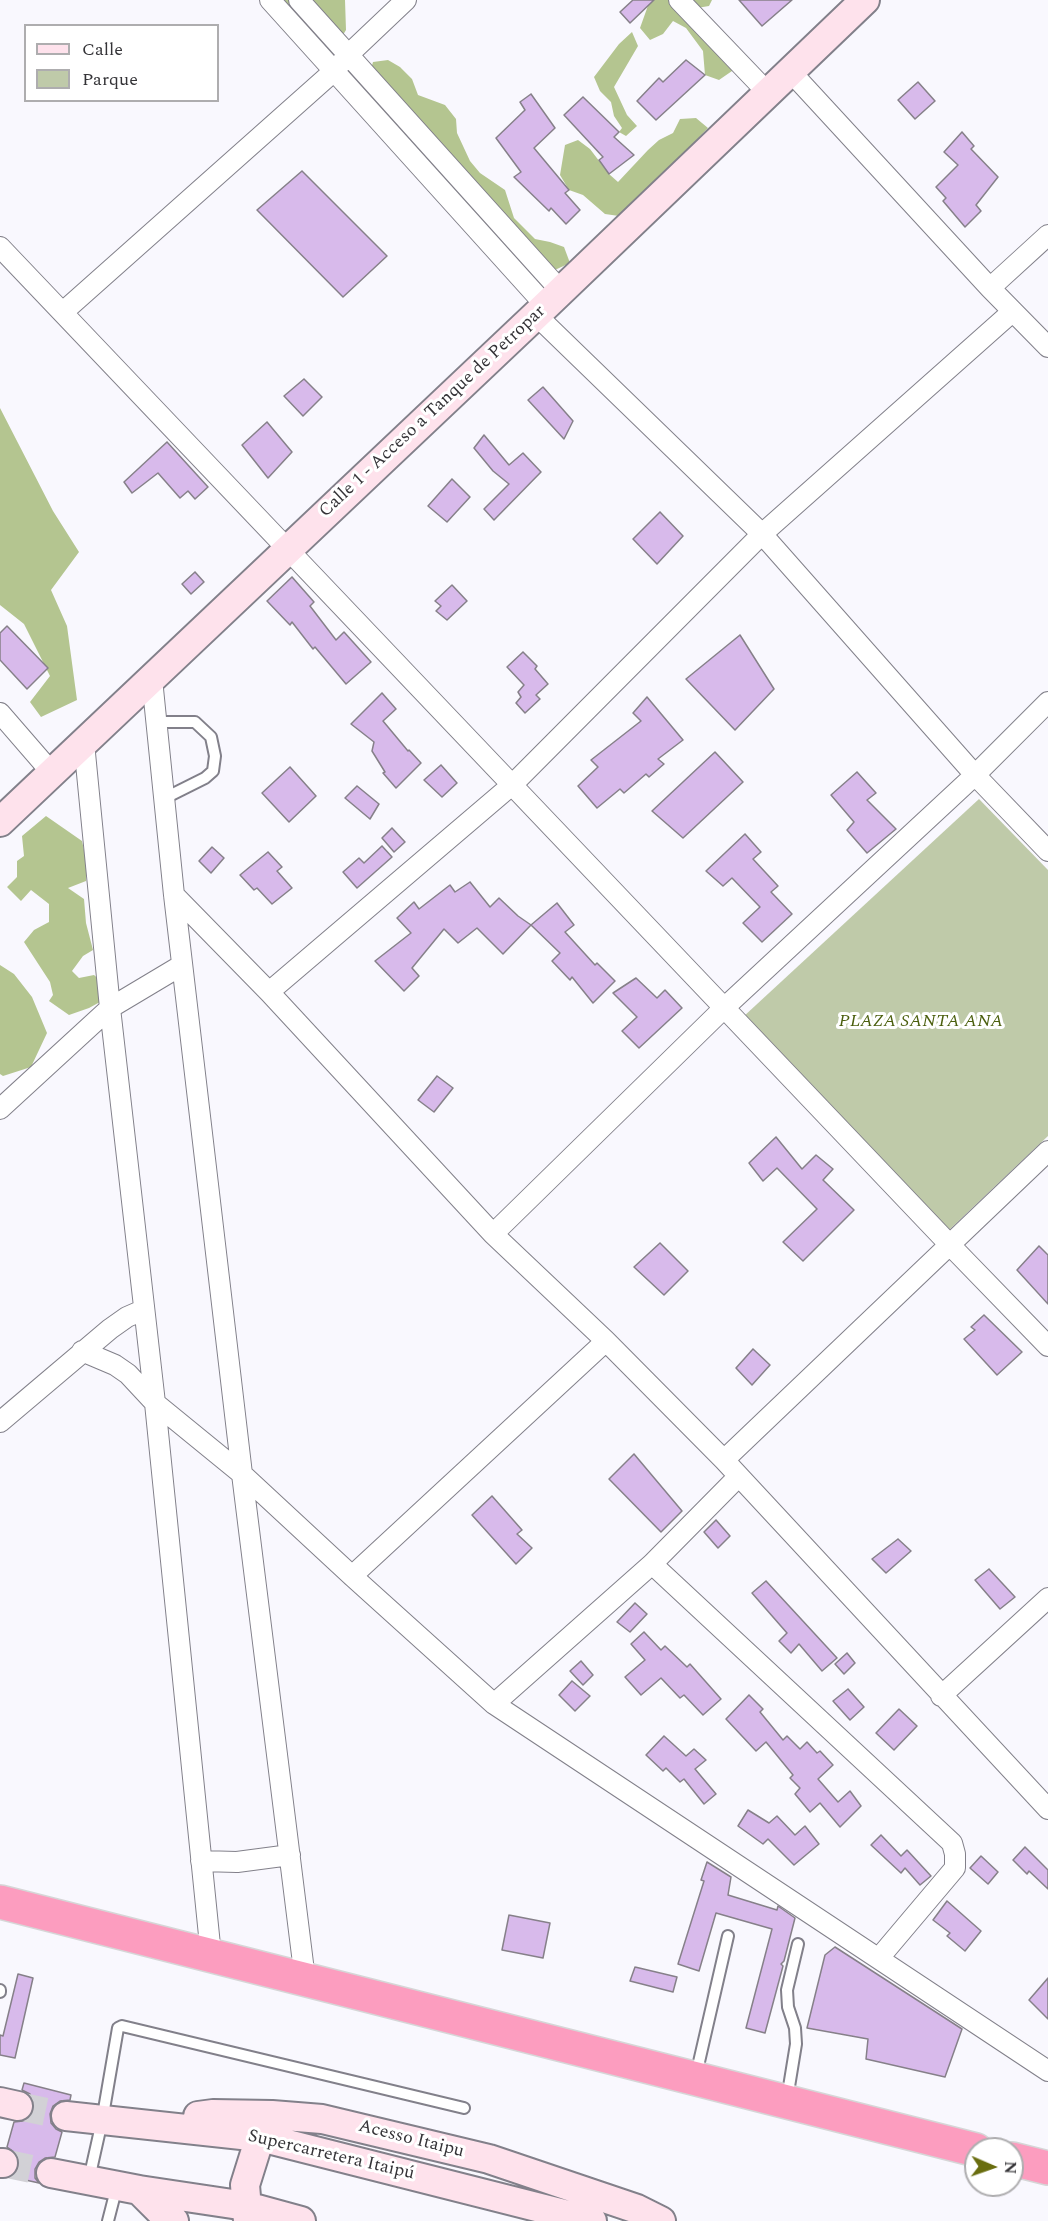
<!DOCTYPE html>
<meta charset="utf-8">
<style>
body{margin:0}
#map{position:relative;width:1048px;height:2221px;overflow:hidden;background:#f9f8fe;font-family:Spectral,serif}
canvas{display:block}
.legend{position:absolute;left:24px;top:24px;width:195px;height:78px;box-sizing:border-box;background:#fff;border:2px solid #aeadaf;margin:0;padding:8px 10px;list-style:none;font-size:18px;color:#343337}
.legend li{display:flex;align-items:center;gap:12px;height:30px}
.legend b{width:30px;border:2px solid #aeadaf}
.north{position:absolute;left:964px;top:2137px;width:60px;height:60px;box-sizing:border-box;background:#fff;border:2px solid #aeadaf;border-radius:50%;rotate:92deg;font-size:16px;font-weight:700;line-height:24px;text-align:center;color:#343337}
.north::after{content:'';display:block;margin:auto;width:21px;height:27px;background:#696d0f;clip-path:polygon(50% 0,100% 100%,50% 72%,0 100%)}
</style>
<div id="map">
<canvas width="1048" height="2221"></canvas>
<ul class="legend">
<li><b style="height:8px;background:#fee2ec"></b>Calle</li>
<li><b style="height:16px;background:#bfcaa9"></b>Parque</li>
</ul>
<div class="north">N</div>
</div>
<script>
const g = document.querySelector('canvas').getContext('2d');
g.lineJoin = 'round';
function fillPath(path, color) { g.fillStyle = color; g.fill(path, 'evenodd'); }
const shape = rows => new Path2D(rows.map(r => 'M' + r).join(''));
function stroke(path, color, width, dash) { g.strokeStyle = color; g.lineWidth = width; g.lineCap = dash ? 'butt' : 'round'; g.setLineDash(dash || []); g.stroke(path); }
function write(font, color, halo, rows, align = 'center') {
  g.font = font + ' Spectral,serif'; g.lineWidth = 6; g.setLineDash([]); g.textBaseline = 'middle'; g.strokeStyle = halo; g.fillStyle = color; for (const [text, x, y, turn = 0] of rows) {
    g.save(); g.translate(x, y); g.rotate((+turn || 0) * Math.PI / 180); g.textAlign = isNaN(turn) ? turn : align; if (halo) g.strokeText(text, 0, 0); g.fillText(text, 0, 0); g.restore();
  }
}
fillPath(shape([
 [979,799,1048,870,1048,1136,948,1231,743,1017]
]), '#bfcaa9');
fillPath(shape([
 [267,0,345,0,346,30,330,56],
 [650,0,712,0,709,6,697,8,731,57,732,71,719,80,705,75,703,51,686,28,673,21,663,34,650,40,640,28],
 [632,32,638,46,614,87,627,115,637,126,626,136,619,132,622,128,614,116,611,102,600,91,594,77,619,44],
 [388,60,400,67,412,79,418,95,445,105,456,119,457,133,470,161,480,173,505,190,514,218,535,239,550,242,564,247,570,263,544,275,528,271,516,263,501,236,478,216,465,208,455,197,452,183,441,175,399,134,398,119,388,109,375,101,365,89,373,62],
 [696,118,708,128,632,207,619,216,605,214,583,195,569,190,560,175,565,145,578,140,590,149,609,174,618,182,648,150,659,140,673,133,680,119],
 [0,408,53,511,79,552,51,590,67,626,77,700,41,717,30,702,50,676,24,624,0,605],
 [46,816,82,841,86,859,86,881,68,888,84,899,86,923,93,950,83,956,72,971,79,978,94,975,103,983,100,1002,89,1008,69,1015,49,1001,53,995,50,982,24,942,34,930,49,922,49,904,31,890,21,901,7,887,17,877,17,861,24,856,22,836],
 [0,965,14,974,32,997,47,1033,31,1067,3,1076,0,1074]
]), '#b4c590');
const building = shape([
 [633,0,654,0,630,23,620,12,633,0],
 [739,0,792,0,762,26,739,0],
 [686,60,705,75,656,120,637,101,659,78,663,82,686,60],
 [918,82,935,101,915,119,898,100,918,82],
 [531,94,555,128,534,148,569,190,565,193,580,210,566,224,551,208,549,211,514,177,521,172,496,138,525,110,520,102,531,94],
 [583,97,619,132,614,137,634,155,609,174,599,160,603,157,564,115,583,97],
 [962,132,974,146,971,149,998,177,976,205,981,211,965,227,943,201,946,198,936,187,958,165,944,152,962,132],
 [302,171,387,256,343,297,257,210,302,171],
 [304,379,322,397,303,416,284,396,304,379],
 [543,387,573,421,564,439,528,400,543,387],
 [267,422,292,452,268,478,242,445,267,422],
 [484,435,509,465,523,453,541,472,494,520,484,509,509,484,493,471,474,448,484,435],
 [167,442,208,487,195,499,188,491,180,498,158,473,132,493,124,482,167,442],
 [452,479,470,497,447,522,428,506,452,479],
 [660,512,683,536,657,564,633,539,660,512],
 [195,572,204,582,191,594,182,584,195,572],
 [292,577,314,602,310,606,336,640,344,632,371,662,346,684,315,647,313,649,292,622,290,625,267,601,292,577],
 [452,585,467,601,447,620,436,611,441,606,435,601,452,585],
 [7,626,48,668,27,689,0,660,0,633,7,626],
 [740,635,774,689,735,730,686,679,740,635],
 [523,652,537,666,535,669,548,684,536,695,540,699,525,713,516,703,521,697,518,692,524,685,507,667,523,652],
 [382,693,396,709,383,721,408,751,409,750,421,763,396,788,383,773,385,772,372,751,374,742,351,724,382,693],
 [647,697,683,740,658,759,664,764,649,777,646,774,624,793,620,789,597,808,578,786,598,767,591,760,641,721,633,713,647,697],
 [715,752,743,782,683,838,652,811,715,752],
 [441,765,457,783,442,797,424,780,441,765],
 [290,767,316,796,289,822,262,793,290,767],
 [857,772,876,793,867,800,896,829,867,853,847,830,854,822,831,795,857,772],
 [357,786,379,804,370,819,345,798,357,786],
 [392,828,405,842,394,852,382,838,392,828],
 [745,834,761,852,753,859,778,886,771,892,792,914,762,942,743,923,760,907,732,878,723,886,706,871,745,834],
 [382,846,392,857,357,888,343,872,359,858,364,863,382,846],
 [212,847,224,858,211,873,199,861,212,847],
 [268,852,282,867,277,871,292,888,272,904,257,888,254,890,240,875,268,852],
 [470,882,490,907,499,898,518,916,531,925,503,954,477,928,458,943,444,929,412,968,419,976,404,991,375,961,411,933,397,918,414,902,419,909,450,885,455,892,470,882],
 [557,903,574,925,565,932,595,965,597,963,615,981,593,1003,572,977,570,980,552,961,560,953,531,925,557,903],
 [636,978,657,998,665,990,682,1008,639,1048,622,1031,637,1017,613,993,636,978],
 [437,1076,453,1088,434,1112,418,1100,437,1076],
 [776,1137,802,1169,816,1155,833,1169,823,1180,854,1210,803,1261,783,1242,817,1209,777,1168,763,1181,749,1163,776,1137],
 [660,1243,688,1271,664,1295,634,1267,660,1243],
 [1039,1246,1048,1255,1048,1304,1017,1270,1039,1246],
 [984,1315,1022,1352,997,1375,964,1339,975,1330,971,1327,984,1315],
 [753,1349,770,1365,752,1385,736,1368,753,1349],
 [634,1454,682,1511,661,1532,609,1479,634,1454],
 [492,1496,522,1530,517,1534,532,1548,516,1564,472,1515,492,1496],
 [716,1520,730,1536,718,1548,704,1532,716,1520],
 [898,1539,911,1551,886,1573,872,1559,898,1539],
 [989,1569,1015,1597,1000,1609,975,1580,989,1569],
 [766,1581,837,1658,822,1671,799,1644,791,1653,779,1641,787,1633,752,1593,766,1581],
 [635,1603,647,1614,630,1632,617,1622,635,1603],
 [644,1632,661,1650,665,1646,687,1667,690,1664,721,1699,703,1715,684,1695,680,1698,661,1678,641,1695,625,1677,645,1660,631,1644,644,1632],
 [847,1653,855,1663,844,1674,835,1664,847,1653],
 [581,1661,593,1675,583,1685,570,1671,581,1661],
 [572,1681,590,1696,575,1711,559,1695,572,1681],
 [848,1689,864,1707,850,1720,833,1701,848,1689],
 [749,1695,763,1709,760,1712,783,1740,787,1736,800,1749,807,1742,817,1753,820,1751,833,1765,818,1779,838,1802,850,1791,861,1806,840,1827,820,1803,810,1812,795,1794,800,1788,790,1778,793,1775,766,1742,756,1751,726,1719,749,1695],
 [899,1709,917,1726,894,1750,876,1733,899,1709],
 [664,1736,686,1756,694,1749,706,1760,695,1769,716,1794,704,1804,684,1779,680,1782,666,1768,663,1771,646,1755,664,1736],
 [748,1810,769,1823,777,1816,795,1835,805,1826,819,1844,794,1865,768,1839,763,1844,738,1826,748,1810],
 [881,1835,901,1856,907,1850,931,1876,920,1885,905,1868,901,1873,871,1845,881,1835],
 [1025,1847,1048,1870,1048,1889,1029,1871,1027,1874,1013,1860,1025,1847],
 [981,1856,998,1872,988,1884,970,1868,981,1856],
 [707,1862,731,1877,728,1895,777,1910,778,1906,795,1918,784,1961,781,1964,783,1966,765,2033,746,2028,772,1929,716,1913,699,1971,678,1964,704,1881,701,1880,707,1862],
 [947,1901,981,1931,965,1951,947,1936,950,1933,933,1920,947,1901],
 [509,1915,550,1923,543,1958,502,1950,509,1915],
 [835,1947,962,2029,945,2077,866,2059,868,2039,807,2028,825,1955,835,1947],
 [635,1967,677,1977,673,1992,630,1981,635,1967],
 [18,1974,33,1978,15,2058,0,2055,0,2035,3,2036,18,1974],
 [1048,1978,1048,2019,1029,2000,1048,1978],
 [24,2083,71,2095,70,2100,60,2101,53,2106,50,2114,51,2123,56,2129,62,2132,55,2157,45,2158,39,2162,35,2169,35,2178,39,2183,12,2177,18,2171,19,2162,17,2154,7,2147,14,2122,23,2121,30,2118,34,2110,33,2101,30,2094,22,2090,24,2083]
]);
fillPath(building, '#d8baeb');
stroke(building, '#868089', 1.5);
stroke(shape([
 [18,2106,66,2116],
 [3,2163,51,2173]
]), '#d2d1d6', 28, [28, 14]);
const lane = shape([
 [157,722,195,722,211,737,215,756,213,771,205,778,165,798],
 [0,1990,0,1992],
 [696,2075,728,1936],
 [787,2099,796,2044,795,2028,788,2007,787,1990,798,1944],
 [89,2179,102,2121,118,2028,122,2026,464,2108],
 [108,2221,117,2186]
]);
const street = shape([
 [270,0,546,306],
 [299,0,561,291],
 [679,0,768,93],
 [790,71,990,288,1048,347],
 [0,247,949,1244,1048,1346],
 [990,288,1048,235],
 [63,312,334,71,348,55,406,0],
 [536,315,762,534,975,775,1048,851],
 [152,679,174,895,242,1474,305,1979],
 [0,713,52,773],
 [84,743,110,1008,155,1403,211,1955],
 [174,895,269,992,493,1234,606,1341,724,1460,1048,1809],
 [269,992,513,784,762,534,1012,312],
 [0,1109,110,1008,182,965],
 [493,1234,724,1008,975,775,1048,702],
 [82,1351,115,1365,128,1374,155,1403,242,1474,352,1576,494,1704,1048,2071],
 [0,1422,110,1329,127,1317,143,1310],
 [724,1460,1048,1151],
 [652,1564,952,1843,955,1854,955,1868,879,1958],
 [352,1576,606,1341],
 [941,1696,1048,1598],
 [494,1704,652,1564,738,1477],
 [201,1861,237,1862,290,1855]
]);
const secondary = shape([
 [0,822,536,315,865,0],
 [0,2102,18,2106],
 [66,2116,260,2137,592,2221],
 [198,2116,213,2114,272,2115,322,2119,489,2159,637,2209,661,2221],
 [0,2163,3,2163],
 [51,2173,139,2190,246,2206,301,2221],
 [139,2190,162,2213,174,2221],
 [248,2221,245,2185,260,2137,268,2122]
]);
const highway = shape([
 [0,1902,976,2150],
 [1012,2159,1048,2168]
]);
stroke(lane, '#82808a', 14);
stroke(street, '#82808a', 22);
stroke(secondary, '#82808a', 32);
stroke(highway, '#d6d6d7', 36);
stroke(lane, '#fff', 10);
stroke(street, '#fff', 20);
stroke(secondary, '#fee2ec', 28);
stroke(highway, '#fc9dbf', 33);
write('18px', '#343337', '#fff', [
 ["Calle 1 - Acceso a Tanque de Petropar",433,412,-43],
 ["Acesso Itaipu",411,2140,14],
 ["Supercarretera Itaipú",331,2156,13]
]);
write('italic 18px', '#4b5f0e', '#fff', [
 ["PLAZA SANTA ANA",921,1022]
]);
</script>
